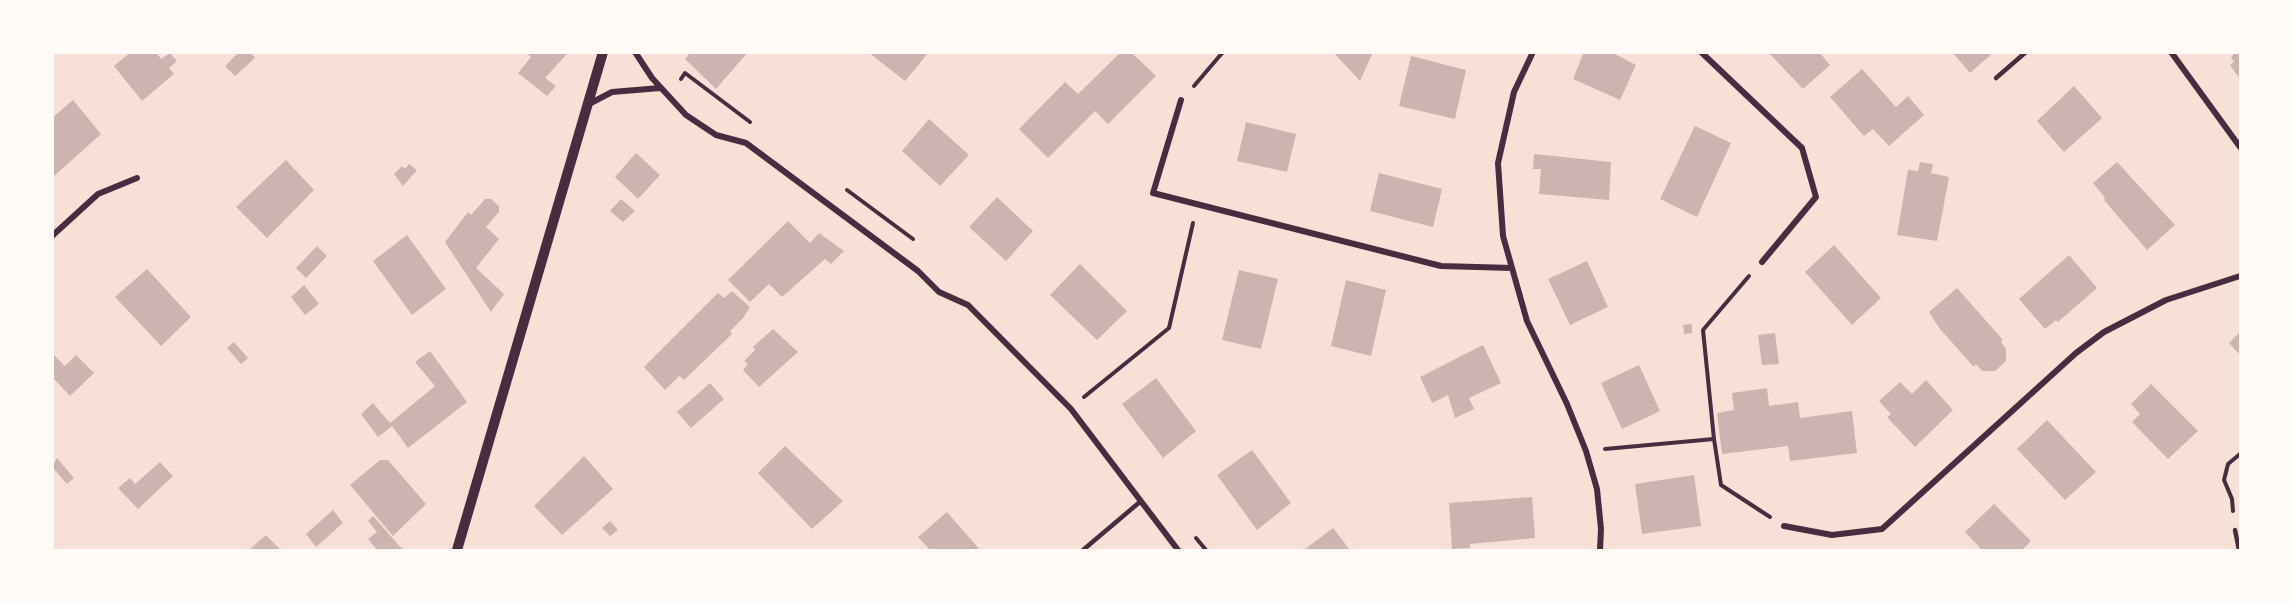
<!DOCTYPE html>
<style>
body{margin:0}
#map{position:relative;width:2293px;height:603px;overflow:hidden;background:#f7e1d7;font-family:Merriweather,serif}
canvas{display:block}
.frame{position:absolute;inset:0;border:54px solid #fffaf5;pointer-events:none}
</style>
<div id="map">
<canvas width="2293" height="603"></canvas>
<div class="frame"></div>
</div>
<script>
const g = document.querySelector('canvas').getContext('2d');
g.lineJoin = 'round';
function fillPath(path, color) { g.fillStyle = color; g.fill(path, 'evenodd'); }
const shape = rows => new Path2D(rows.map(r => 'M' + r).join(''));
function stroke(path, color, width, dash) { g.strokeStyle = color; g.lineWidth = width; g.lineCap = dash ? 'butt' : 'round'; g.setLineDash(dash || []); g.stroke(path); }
fillPath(shape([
 [131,52,156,52,161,59,170,53,177,61,169,68,174,74,142,101,114,66],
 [239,52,250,52,255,58,235,76,225,66],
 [525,52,567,54,545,78,556,86,547,96,518,73,531,57],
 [691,52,748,52,716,89,685,59],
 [868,52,929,52,905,81],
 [1121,52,1131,52,1156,76,1108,124,1095,111,1048,158,1019,129,1065,82,1078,94],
 [1333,52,1373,52,1360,81],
 [1584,52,1611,52,1636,65,1620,100,1573,79],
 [1768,52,1819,52,1830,65,1803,89],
 [1952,52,1994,52,1970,73],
 [2236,52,2240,52,2240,79,2230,65,2234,62,2231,57],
 [1411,56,1466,70,1455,119,1399,106],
 [1862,69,1896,107,1908,96,1924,115,1889,146,1873,129,1864,136,1830,97],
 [2074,86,2102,118,2064,152,2037,121],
 [73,100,101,134,54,176,52,118],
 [929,119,969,155,940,186,902,151],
 [1246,122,1296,134,1287,172,1237,161],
 [1695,126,1731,143,1697,217,1660,199],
 [636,153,660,175,638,199,615,177],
 [1534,154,1611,162,1609,200,1539,194,1541,169,1533,169],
 [286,160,314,190,267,238,236,207],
 [1920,162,1933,164,1931,173,1949,177,1937,241,1897,235,1908,170,1918,171],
 [2117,162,2175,225,2147,250,2104,200,2105,198,2093,183],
 [409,164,417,170,403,186,394,174,402,166,405,169],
 [1379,173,1442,189,1433,227,1370,211],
 [997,197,1033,231,1006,261,969,227],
 [485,199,491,199,499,206,499,212,486,227,499,239,476,268,504,294,491,312,445,242,468,212,471,215],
 [621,199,635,211,623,222,610,211],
 [788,221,810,243,819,233,844,251,831,264,825,259,782,297,769,284,750,302,728,280],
 [407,235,446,289,412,315,373,261],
 [1834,245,1881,298,1852,325,1805,272],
 [317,246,327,256,306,278,296,268],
 [2069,255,2097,288,2058,322,2056,320,2045,329,2019,299],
 [1587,261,1608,307,1570,325,1548,279],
 [1080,264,1127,311,1097,340,1050,295],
 [147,269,191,317,161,346,115,297],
 [1239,270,1278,279,1261,349,1222,340],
 [1346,280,1386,290,1371,356,1331,346],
 [304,285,319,304,305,315,291,297],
 [1957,288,2003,340,2001,342,2006,349,2006,361,1995,371,1982,371,1976,364,1974,367,1940,329,1929,312],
 [732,291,750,307,743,318,730,331,732,334,684,380,679,376,665,390,644,367,718,293,724,298],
 [1692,324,1692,333,1684,334,1683,325],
 [773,329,798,352,759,387,743,370,748,364,744,361,755,350,753,347],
 [2240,332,2240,355,2229,343],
 [1775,333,1779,364,1762,365,1758,335],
 [234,342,248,358,241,364,227,348],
 [1483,345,1501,383,1469,398,1474,409,1455,418,1448,395,1432,403,1420,377],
 [430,351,467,402,408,448,392,426,378,437,361,414,373,403,390,423,435,386,415,362],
 [52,353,65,366,76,355,94,373,70,396,52,377],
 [1639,365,1660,411,1622,429,1601,383],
 [1156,378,1196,431,1163,458,1122,404],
 [1926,380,1953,410,1915,447,1887,417,1891,414,1879,401,1900,382,1912,394],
 [710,383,724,399,691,428,677,412],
 [2151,384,2198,431,2168,459,2132,422,2140,414,2131,404],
 [1767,388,1769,406,1798,402,1800,418,1852,411,1857,453,1790,461,1788,446,1722,454,1717,413,1734,410,1732,393],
 [2047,420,2096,472,2065,500,2017,449],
 [785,446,843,501,812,529,758,473],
 [1252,450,1291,503,1257,530,1217,475],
 [584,456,613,489,562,535,534,506],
 [57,458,74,478,67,484,52,467],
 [380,460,388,460,426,504,393,536,350,485],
 [160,462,173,476,138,509,118,488,130,478,135,484],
 [1694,475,1701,526,1642,534,1635,484],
 [1532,497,1535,538,1470,544,1470,548,1452,549,1449,503],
 [1994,504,2031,541,2022,550,1982,550,1965,532],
 [333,510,343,523,316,547,306,534],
 [947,512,980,550,930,550,918,537],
 [373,516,403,550,377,550,368,539,377,532,368,521],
 [610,521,618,530,610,536,602,528],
 [1333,528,1350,550,1304,550],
 [266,535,281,550,249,550]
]), '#ccb4b1');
stroke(shape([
 [681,79,685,73,750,122],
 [1194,86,1223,52],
 [847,190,913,239],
 [1084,397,1169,328,1193,223],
 [1714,439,1721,485,1770,517],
 [1605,449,1714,439,1703,330,1749,276],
 [2233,511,2232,499,2224,480,2228,464,2240,454],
 [1196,538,1206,550]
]), '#4a2c40', 4);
stroke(shape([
 [1996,78,2026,52],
 [2235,530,2239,550],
 [1083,550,1141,501]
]), '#4a2c40', 4.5);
stroke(shape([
 [635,52,652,78,686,115,716,135,746,143,918,271,939,292,968,305,1071,409,1178,550],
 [1533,52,1514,92,1498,163,1503,236,1527,321,1567,404,1586,451,1597,489,1601,529,1600,550],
 [1701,52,1802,148,1816,197,1762,262],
 [2171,52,2240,147],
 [1181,100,1153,193,1441,266,1512,268],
 [587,105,612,92,660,88],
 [52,236,98,194,137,178],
 [1784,526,1832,535,1882,529,2076,353,2104,332,2166,300,2240,276]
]), '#4a2c40', 6);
stroke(shape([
 [457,550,603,52]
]), '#4a2c40', 10);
</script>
